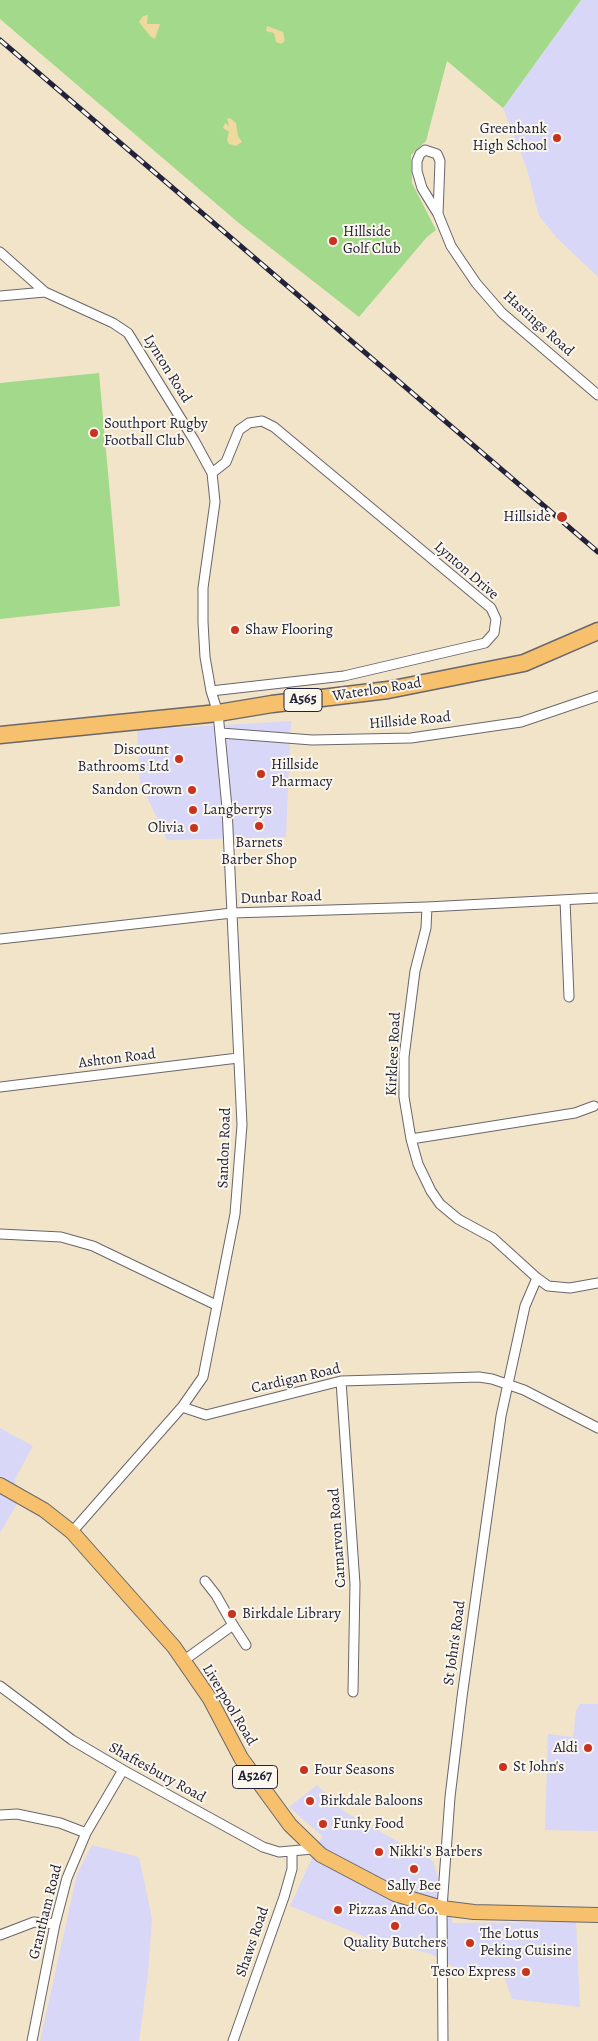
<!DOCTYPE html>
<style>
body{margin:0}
canvas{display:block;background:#f1e4c8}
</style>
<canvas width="598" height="2041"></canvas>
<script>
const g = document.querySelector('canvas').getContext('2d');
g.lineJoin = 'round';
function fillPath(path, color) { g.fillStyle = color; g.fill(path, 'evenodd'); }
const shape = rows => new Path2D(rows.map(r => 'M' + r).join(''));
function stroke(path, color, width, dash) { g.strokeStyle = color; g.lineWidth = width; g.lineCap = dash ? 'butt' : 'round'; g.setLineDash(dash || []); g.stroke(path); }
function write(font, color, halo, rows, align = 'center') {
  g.font = font + ' Alegreya,serif'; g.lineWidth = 4; g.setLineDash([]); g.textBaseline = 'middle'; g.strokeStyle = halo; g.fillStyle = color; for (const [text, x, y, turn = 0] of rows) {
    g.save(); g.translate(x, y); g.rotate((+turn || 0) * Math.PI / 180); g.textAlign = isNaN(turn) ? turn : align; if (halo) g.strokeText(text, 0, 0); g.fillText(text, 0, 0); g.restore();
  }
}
fillPath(shape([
 [581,0,598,0,598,277,557,238,539,216,527,169,503,108],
 [291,721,286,837,167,840,140,782,137,730],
 [0,1428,33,1446,15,1479,18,1502,0,1533],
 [580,1704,598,1704,598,1831,545,1830,548,1734,573,1737,576,1711],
 [317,1785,345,1812,433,1861,453,1923,576,1922,580,2007,512,1999,501,1968,460,1971,431,1954,363,1936,290,1906,322,1836,289,1807],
 [92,1845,139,1857,152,1918,148,1974,139,2041,40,2041,77,1874]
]), '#d8d7f8');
fillPath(shape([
 [0,0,581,0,503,108,447,61,426,141,411,155,412,183,436,230,427,237,359,317,240,224,0,19],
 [99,373,120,606,0,619,0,383]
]), '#a3d98a');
fillPath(shape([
 [148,15,147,24,160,24,155,39,151,37,139,22,143,16],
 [267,26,283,32,285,41,281,44,276,42,274,33,266,31],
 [230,118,236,123,238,136,242,142,236,146,229,144,227,140,229,132,223,128,225,123,229,126,227,119]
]), '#eeda9e');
const street = shape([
 [438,214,440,161,437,154,425,150,420,154,417,161,417,171,422,188,438,214,451,246,476,283,502,313,598,395],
 [0,252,45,292,113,323,128,333,194,440,212,473,215,502,203,588,203,622,205,657,211,691,218,713,227,808,242,1125,235,1214,203,1377,182,1407,72,1532],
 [0,296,45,292],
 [211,691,344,676,485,643,494,633,496,619,491,608,274,427,262,421,249,423,239,430,226,462,212,473],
 [221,733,312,740,411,738,521,722,598,696],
 [565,900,569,997],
 [427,907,426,928,415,971,404,1057,404,1097,411,1139,418,1164,431,1191,440,1204,458,1219,493,1238,537,1278,548,1286,570,1288,598,1283],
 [0,939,232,913,427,907,598,898],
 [0,1087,238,1058],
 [411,1139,575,1113,594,1106],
 [0,1234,61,1237,93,1246,216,1305],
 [341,1381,355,1584,353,1692],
 [182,1407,206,1415,341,1381,479,1377,492,1379,524,1390,598,1428],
 [233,1625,246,1645],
 [183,1661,233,1625,216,1595,205,1581],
 [0,1686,72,1740,123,1770,263,1847,279,1852,313,1849],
 [0,1815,17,1814,60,1823,86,1833],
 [0,1935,34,1922,55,1924],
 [32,2041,55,1924,67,1878,86,1833,123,1770],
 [233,2041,284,1897,292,1869,292,1851],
 [443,2041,442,1908,450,1797,462,1697,501,1416,525,1306,537,1278]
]);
const primary = shape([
 [0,1485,44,1510,72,1532,174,1647,210,1699,241,1758,290,1825,321,1855,395,1894,442,1908,474,1912,598,1915]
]);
const highway = shape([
 [0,735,218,713,272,704,388,690,524,663,598,631]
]);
stroke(street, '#6a666c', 11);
stroke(primary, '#6a666c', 16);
stroke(highway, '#6a666c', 19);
stroke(street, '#fff', 9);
stroke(primary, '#f7c06c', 14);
stroke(highway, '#f7c06c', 16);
const rail = shape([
 [0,40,598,552]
]);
stroke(rail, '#22223b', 5);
stroke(rail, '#fbf7ec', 3, [9]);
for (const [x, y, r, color] of [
 [557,138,5,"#c8321e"],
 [333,241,5,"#c8321e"],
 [94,433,5,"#c8321e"],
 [562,517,6,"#c8321e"],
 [235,630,5,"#c8321e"],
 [179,759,5,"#c8321e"],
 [261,774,5,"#c8321e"],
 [192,790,5,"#c8321e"],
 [193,810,5,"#c8321e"],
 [259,826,5,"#c8321e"],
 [194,828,5,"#c8321e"],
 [232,1614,5,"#c8321e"],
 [588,1748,5,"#c8321e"],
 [503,1767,5,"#c8321e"],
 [304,1770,5,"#c8321e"],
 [310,1801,5,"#c8321e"],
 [323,1824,5,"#c8321e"],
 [379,1852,5,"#c8321e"],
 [414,1869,5,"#c8321e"],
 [338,1910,5,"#c8321e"],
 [395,1926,5,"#c8321e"],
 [470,1943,5,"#c8321e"],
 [526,1972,5,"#c8321e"]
]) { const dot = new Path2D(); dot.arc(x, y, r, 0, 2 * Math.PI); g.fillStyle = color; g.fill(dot); stroke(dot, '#fbf7ec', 2); }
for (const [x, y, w] of [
 [303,700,38],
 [255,1777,45]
]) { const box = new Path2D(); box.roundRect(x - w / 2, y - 11.5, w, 23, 4); g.fillStyle = '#fbf7ec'; g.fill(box); stroke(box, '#22223b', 1); }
write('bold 14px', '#22223b', null, [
 ["A565",303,700],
 ["A5267",255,1777]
]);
write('15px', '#22223b', '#fbf7ec', [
 ["Greenbank",547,129,"right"],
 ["High School",547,146,"right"],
 ["Hillside",343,232],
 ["Golf Club",343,249],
 ["Southport Rugby",104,424],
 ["Football Club",104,441],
 ["Hillside",551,517,"right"],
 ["Shaw Flooring",245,630],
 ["Discount",169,750,"right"],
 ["Bathrooms Ltd",169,767,"right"],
 ["Hillside",271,765],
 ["Pharmacy",271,782],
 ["Sandon Crown",182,790,"right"],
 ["Langberrys",203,810],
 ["Olivia",184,828,"right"],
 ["Barnets",259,843,"center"],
 ["Barber Shop",259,860,"center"],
 ["Birkdale Library",242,1614],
 ["Aldi",578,1748,"right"],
 ["St John's",513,1767],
 ["Four Seasons",314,1770],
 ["Birkdale Baloons",320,1801],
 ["Funky Food",333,1824],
 ["Nikki's Barbers",389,1852],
 ["Sally Bee",414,1886,"center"],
 ["Pizzas And Co.",348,1910],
 ["The Lotus",480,1934],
 ["Peking Cuisine",480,1951],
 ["Quality Butchers",395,1943,"center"],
 ["Tesco Express",516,1972,"right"]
], 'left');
write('15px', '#22223b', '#fbf7ec', [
 ["Hastings Road",538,324,42],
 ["Lynton Road",167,369,58],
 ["Lynton Drive",466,571,41],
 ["Waterloo Road",377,690,-9],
 ["Hillside Road",410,721,-5],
 ["Dunbar Road",281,898,-2],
 ["Kirklees Road",394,1054,-87],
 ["Ashton Road",117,1059,-7],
 ["Sandon Road",225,1148,-88],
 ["Cardigan Road",296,1379,-13],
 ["Carnarvon Road",338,1538,-94],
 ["St John's Road",455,1643,-82],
 ["Liverpool Road",229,1705,59],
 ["Shaftesbury Road",157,1773,29],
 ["Grantham Road",46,1912,-76],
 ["Shaws Road",253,1942,-71]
]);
</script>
